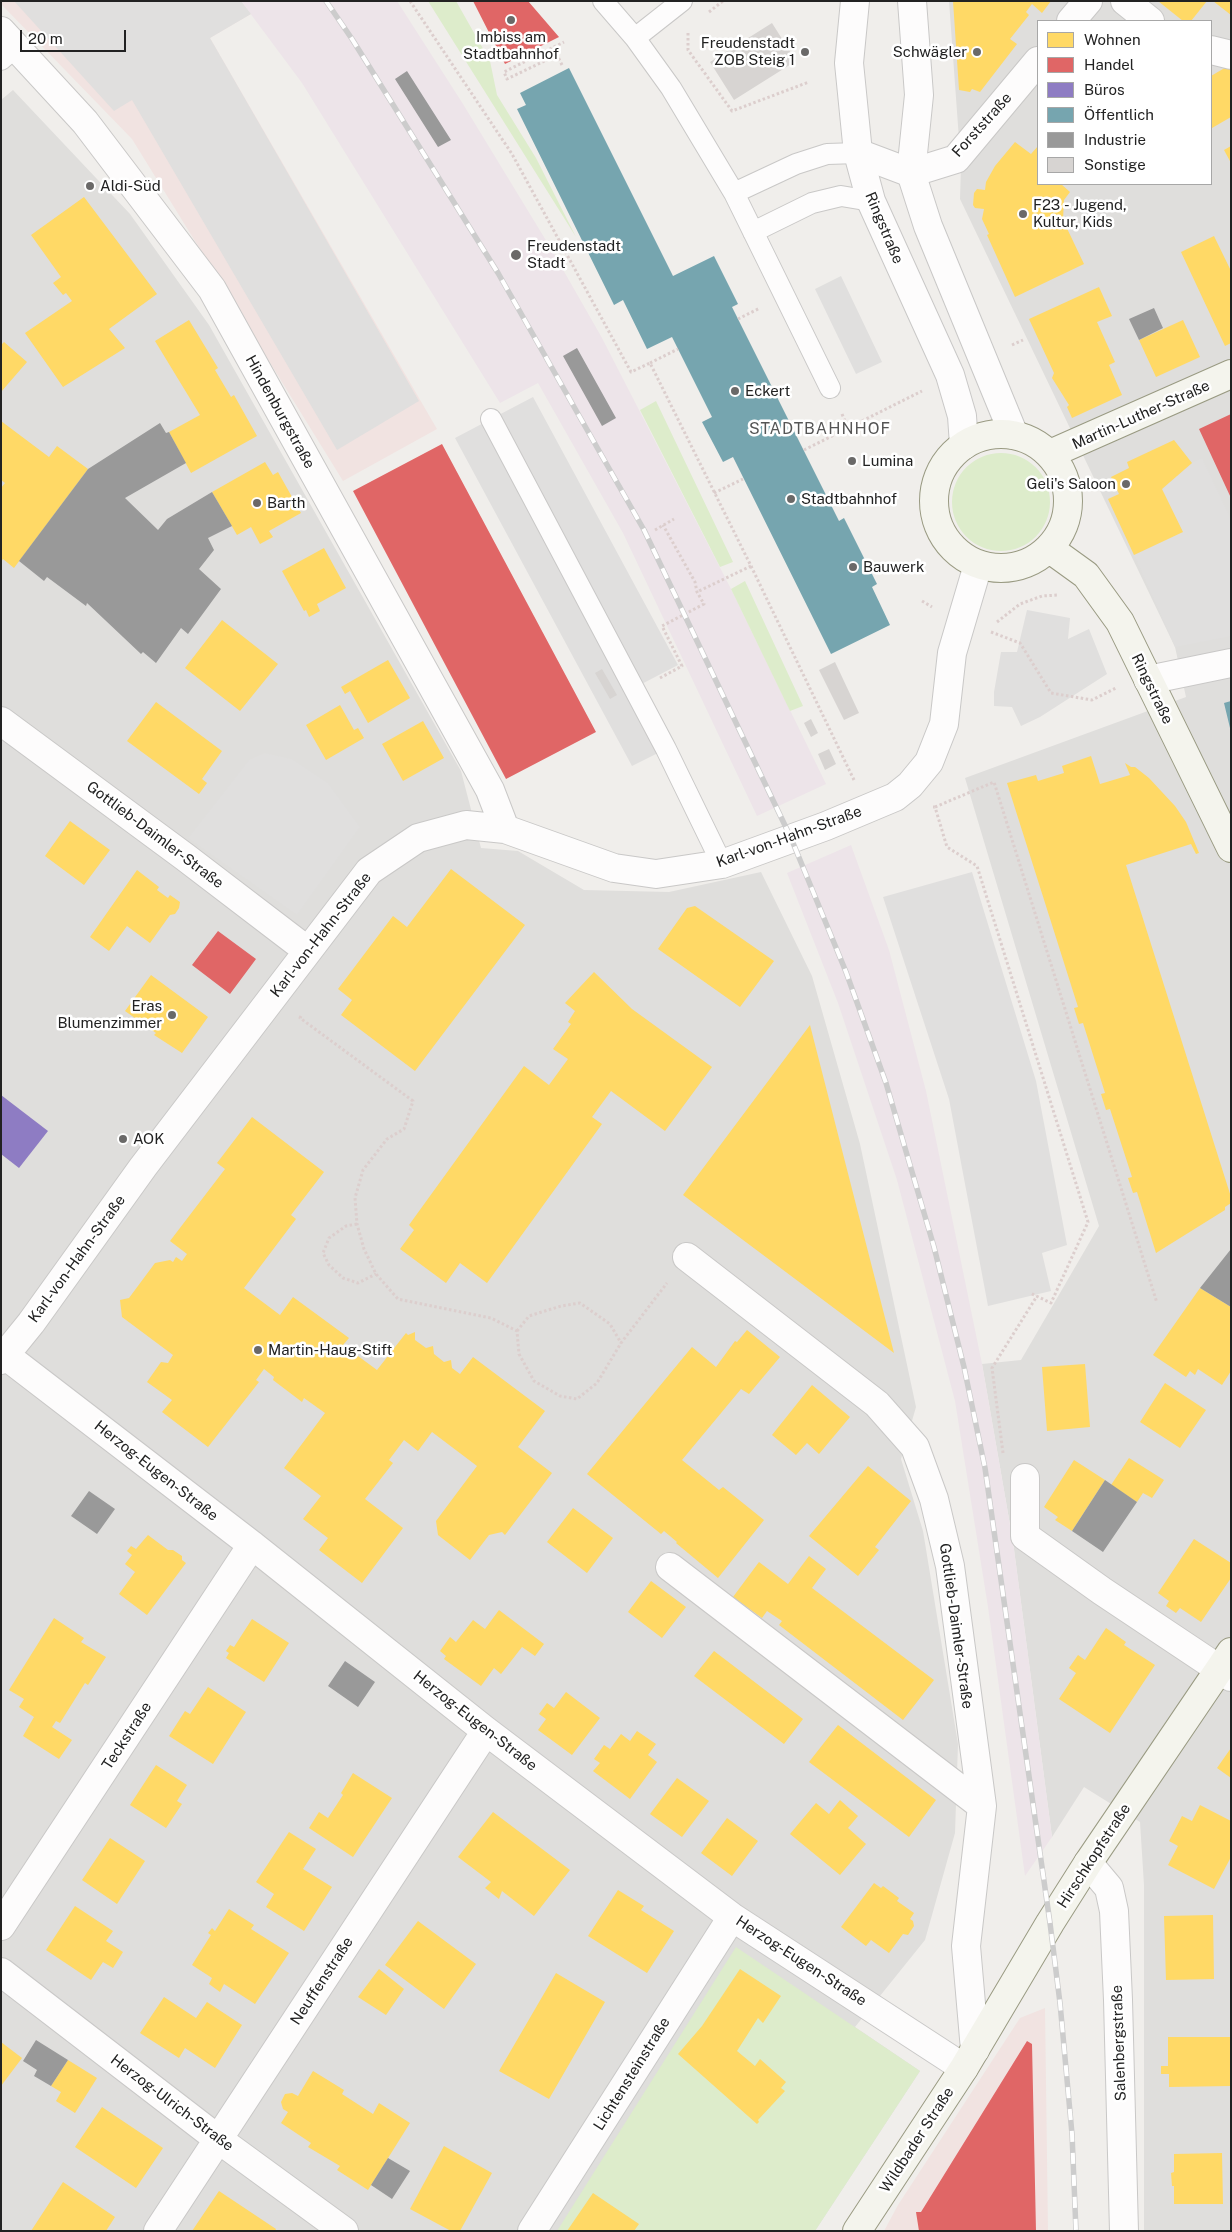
<!DOCTYPE html>
<meta charset="utf-8">
<style>
body{margin:0}
#map{position:relative;width:1232px;height:2232px;overflow:hidden;background:#f0eeeb;font-family:"Public Sans",sans-serif}
canvas{display:block}
.frame{position:absolute;inset:0;border:2px solid #222;pointer-events:none}
.legend{position:absolute;left:1037px;top:20px;width:175px;height:165px;box-sizing:border-box;background:#fff;border:1px solid #a7a7a7;margin:0;padding:6px 9px;list-style:none;font-size:15px;color:#222}
.legend li{display:flex;align-items:center;gap:10px;height:25px}
.legend b{width:25px;border:1px solid #a7a7a7}
.scale{position:absolute;left:20px;top:30px;width:106px;height:22px;box-sizing:border-box;border:2px solid #222;border-top:0;padding-left:6px;font-size:15px;line-height:18px;white-space:nowrap;color:#222;-webkit-text-stroke:4px #fff;paint-order:stroke}
</style>
<div id="map">
<canvas width="1232" height="2232"></canvas>
<div class="frame"></div>
<ul class="legend">
<li><b style="height:14px;background:#ffd966"></b>Wohnen</li>
<li><b style="height:14px;background:#e06666"></b>Handel</li>
<li><b style="height:14px;background:#8e7cc3"></b>Büros</li>
<li><b style="height:14px;background:#76a5af"></b>Öffentlich</li>
<li><b style="height:14px;background:#999"></b>Industrie</li>
<li><b style="height:14px;background:#d7d4d2"></b>Sonstige</li>
</ul>
<div class="scale">20 m</div>
</div>
<script>
const g = document.querySelector('canvas').getContext('2d');
g.lineJoin = 'round';
function fillPath(path, color) { g.fillStyle = color; g.fill(path, 'evenodd'); }
const shape = rows => new Path2D(rows.map(r => 'M' + r).join(''));
function stroke(path, color, width, dash) { g.strokeStyle = color; g.lineWidth = width; g.lineCap = dash ? 'butt' : 'round'; g.setLineDash(dash || []); g.stroke(path); }
function write(font, color, halo, rows, align = 'center') {
  g.font = font + ' "Public Sans",sans-serif'; g.lineWidth = 5; g.setLineDash([]); g.textBaseline = 'middle'; g.strokeStyle = halo; g.fillStyle = color; for (const [text, x, y, turn = 0] of rows) {
    g.save(); g.translate(x, y); g.rotate((+turn || 0) * Math.PI / 180); g.textAlign = isNaN(turn) ? turn : align; if (halo) g.strokeText(text, 0, 0); g.fillText(text, 0, 0); g.restore();
  }
}
fillPath(shape([
 [949,1,1231,1,1231,2231,1144,2231,1144,1885,1140,1822,1084,1787,1052,1837,1013,1542,982,1364,1021,1360,1099,1226,965,778,1186,697,1175,647,960,199,961,167],
 [1038,21,1211,21,1211,184,1038,184],
 [13,90,130,214,209,325,461,771,481,848,518,851,584,890,669,892,761,872,812,976,860,1144,916,1407,901,1459,923,1531,958,1744,955,1833,925,1940,855,2027,920,2071,815,2231,1,2231,1,100]
]), '#dfdedc');
fillPath(shape([
 [1,1,241,1,251,14,210,38,437,429,343,481,132,139,1,4],
 [1045,2008,1048,2231,884,2231,898,2205,1020,2018]
]), '#f1e3e1');
fillPath(shape([
 [241,1,397,1,463,104,550,247,602,338,731,589,826,784,757,816,623,533,538,383,500,403,302,83],
 [851,845,889,950,926,1091,982,1364,1013,1542,1052,1837,1025,1876,988,1607,955,1401,897,1180,838,1003,787,873]
]), '#ede4e9');
fillPath(shape([
 [428,1,456,1,490,61,497,95,536,158,576,237],
 [656,401,733,562,720,567,640,410],
 '952 502a49 49 0 1 1 98 0a49 49 0 1 1-98 0Z',
 [745,581,803,706,790,711,731,589],
 [736,1947,920,2071,815,2231,557,2231]
]), '#ddeccb');
fillPath(shape([
 [14,1,241,1,251,14,210,38,419,401,337,450,132,100,114,111],
 [841,276,882,362,856,374,815,289],
 [533,397,678,665,634,688,666,749,632,766,455,438],
 [1202,458,1229,515,1231,525,1231,636,1175,647,1134,555,1182,532,1162,489,1192,463],
 [1027,610,1070,618,1068,639,1089,629,1107,674,1040,717,1021,726,1012,707,994,706,994,692,1001,652,1017,652],
 [265,753,292,759,328,783,360,827,297,915,188,838,249,760],
 [972,872,1036,1081,1067,1245,1042,1253,1051,1291,988,1306,949,1099,883,897]
]), '#e0dfde');
fillPath(shape([
 [953,1,1051,1,1042,13,1032,4,1026,12,1029,15,1010,39,1017,44,980,92,972,89,970,92,959,90],
 [1158,1,1207,1,1191,21,1183,21],
 [1213,1,1231,1,1231,15],
 [1228,66,1231,71,1231,117,1212,128,1211,76],
 [1015,142,1031,154,1038,146,1038,184,1061,184,1070,192,1064,200,1063,220,1084,264,1015,297,987,235,989,234,982,219,984,209,975,208,973,205,974,193,977,189,985,190,986,182,995,166],
 [1231,146,1231,163,1224,150],
 [84,197,157,294,109,329,125,348,63,387,25,333,72,301,66,293,63,295,53,283,61,277,31,235],
 [1214,236,1231,271,1231,343,1225,346,1181,252],
 [1099,287,1112,316,1097,322,1115,362,1109,365,1122,395,1072,418,1067,407,1069,405,1052,378,1054,373,1029,319],
 [189,320,218,368,215,370,231,397,234,395,257,436,191,473,169,432,200,415,155,341],
 [1183,320,1200,357,1156,377,1139,340],
 [4,342,27,362,1,392,1,345],
 [1,421,49,457,57,446,88,469,14,568,3,559,1,562,1,488,5,483,1,480],
 [1174,440,1192,463,1162,489,1183,532,1134,555,1108,499,1119,494,1111,477,1129,468,1127,462],
 [265,462,273,475,278,472,301,513,269,531,273,537,260,544,251,527,237,535,212,492],
 [324,548,346,588,317,604,320,611,309,617,306,610,304,611,282,571],
 [222,620,278,664,240,711,185,668],
 [388,660,410,698,368,723,350,691,345,694,341,687],
 [156,702,222,751,202,779,207,783,199,794,127,741],
 [340,705,354,730,358,728,364,738,326,760,306,725],
 [423,721,444,758,403,781,382,744],
 [1091,756,1100,784,1130,775,1125,763,1131,767,1135,767,1149,778,1175,806,1186,822,1199,853,1196,854,1191,844,1126,865,1231,1197,1231,1203,1225,1207,1225,1210,1156,1253,1137,1192,1133,1193,1128,1178,1132,1177,1110,1109,1106,1110,1101,1094,1105,1093,1083,1023,1079,1024,1074,1008,1078,1007,1007,783,1036,775,1038,781,1064,773,1062,766],
 [70,821,110,850,84,885,45,856],
 [451,869,525,925,415,1071,341,1015,352,1000,338,989,393,916,407,927],
 [137,870,159,887,157,890,168,898,170,895,180,902,179,908,175,914,170,915,150,943,127,926,109,951,90,937],
 [695,906,774,961,740,1007,658,949,687,908],
 [594,972,632,1009,712,1067,665,1131,611,1091,592,1117,602,1124,487,1283,460,1263,446,1283,400,1249,414,1230,409,1225,524,1066,549,1085,568,1059,553,1049,571,1024,568,1022,575,1011,565,1003],
 [151,975,208,1017,182,1053,154,1035,156,1033,125,1011],
 [810,1025,894,1353,683,1195],
 [252,1117,324,1172,291,1215,296,1219,244,1288,280,1315,293,1297,349,1338,343,1345,377,1370,406,1333,408,1335,415,1332,415,1340,426,1348,433,1346,434,1354,444,1362,451,1360,452,1368,460,1374,473,1357,545,1411,518,1447,552,1473,505,1535,502,1532,489,1535,470,1560,438,1535,436,1521,477,1466,432,1432,418,1451,404,1440,389,1460,393,1463,365,1499,403,1528,362,1583,319,1550,328,1538,303,1519,321,1496,284,1468,325,1413,304,1398,302,1402,273,1380,274,1377,264,1369,256,1380,259,1382,208,1447,162,1412,172,1400,147,1382,161,1362,168,1363,173,1355,122,1317,120,1300,129,1298,155,1263,170,1260,173,1262,176,1257,182,1261,187,1254,170,1241,225,1169,217,1163],
 [1200,1288,1231,1307,1231,1371,1222,1385,1198,1369,1195,1375,1190,1371,1186,1377,1153,1355],
 [747,1330,780,1357,749,1394,741,1389,682,1460,719,1490,723,1487,764,1520,718,1578,676,1543,677,1542,664,1531,661,1534,587,1474,692,1347,716,1367,735,1341,737,1342],
 [1085,1364,1090,1427,1047,1431,1042,1367],
 [1165,1383,1206,1410,1180,1448,1140,1422],
 [812,1385,850,1417,819,1454,807,1443,796,1455,772,1435],
 [1129,1458,1164,1480,1152,1498,1143,1493,1137,1502,1111,1485],
 [1074,1460,1105,1480,1072,1531,1055,1520,1058,1517,1044,1507],
 [868,1466,911,1501,875,1547,879,1550,858,1576,809,1536],
 [573,1508,613,1538,587,1573,547,1542],
 [148,1535,168,1550,173,1550,182,1556,182,1560,186,1563,147,1615,119,1594,135,1572,125,1564,132,1555,127,1551,131,1546,136,1549],
 [1194,1539,1231,1563,1231,1578,1201,1622,1180,1608,1176,1613,1166,1606,1169,1601,1158,1593],
 [809,1556,826,1569,812,1588,934,1680,903,1720,779,1625,782,1621,767,1611,762,1618,733,1597,759,1562,788,1584],
 [651,1581,686,1607,662,1638,628,1612],
 [499,1610,544,1644,535,1656,522,1647,501,1674,494,1668,481,1686,444,1659,446,1656,440,1651,450,1637,456,1642,473,1620,485,1629],
 [54,1618,84,1638,81,1642,106,1657,88,1685,85,1683,60,1723,56,1721,52,1727,72,1740,59,1759,23,1736,34,1717,19,1707,24,1699,9,1690],
 [252,1619,289,1643,264,1682,226,1658,229,1653,226,1651,230,1645,234,1647],
 [1106,1628,1126,1642,1124,1645,1155,1665,1110,1733,1059,1699,1076,1673,1069,1668,1078,1655,1085,1660],
 [714,1651,803,1719,784,1744,694,1676],
 [208,1687,246,1712,213,1764,169,1736,185,1711,190,1714],
 [566,1692,600,1718,572,1755,538,1730,546,1719,539,1714,547,1703,554,1708],
 [838,1725,936,1800,909,1837,809,1762],
 [637,1731,656,1744,648,1755,657,1762,630,1799,593,1771,600,1763,594,1759,604,1745,610,1749,621,1734,630,1741],
 [1231,1748,1231,1778,1217,1768],
 [156,1765,187,1785,177,1801,182,1804,166,1828,130,1805],
 [353,1773,392,1798,353,1857,309,1828,319,1812,328,1818,343,1795,341,1793],
 [677,1778,709,1801,682,1837,650,1814],
 [840,1800,858,1816,848,1828,866,1844,840,1875,790,1834,816,1803,829,1814],
 [1200,1805,1231,1821,1231,1857,1214,1889,1168,1865,1178,1846,1169,1841,1182,1816,1192,1821],
 [493,1812,570,1870,534,1916,502,1891,499,1899,485,1888,491,1882,458,1857],
 [727,1818,758,1841,732,1876,701,1853],
 [289,1832,316,1849,303,1869,332,1887,304,1931,266,1907,274,1894,256,1882],
 [110,1838,145,1861,117,1904,82,1880],
 [874,1883,881,1888,883,1886,899,1898,897,1901,914,1913,910,1919,913,1921,914,1926,908,1935,903,1934,889,1953,871,1940,866,1946,841,1927],
 [618,1890,644,1906,641,1910,674,1931,647,1973,588,1936],
 [75,1906,113,1931,106,1941,123,1952,113,1968,103,1962,91,1980,46,1950],
 [229,1909,254,1925,251,1929,289,1953,255,2004,224,1984,220,1992,209,1984,212,1978,192,1965,211,1935,208,1933,212,1928,215,1931],
 [1213,1915,1214,1979,1166,1980,1164,1916],
 [418,1921,476,1964,444,2009,385,1965],
 [379,1969,404,1989,386,2015,358,1997],
 [740,1969,781,1996,763,2023,758,2018,737,2051,755,2066,760,2059,786,2082,781,2088,785,2091,758,2120,759,2122,757,2124,678,2054,702,2026],
 [556,1973,605,2002,549,2099,499,2071],
 [164,1997,196,2018,207,2002,242,2025,215,2068,185,2048,179,2058,140,2033],
 [1168,2037,1231,2037,1231,2086,1169,2087,1169,2074,1161,2074,1161,2066,1168,2066],
 [1,2042,22,2058,1,2086],
 [68,2060,97,2078,75,2113,56,2101,61,2092,51,2086],
 [313,2071,344,2090,342,2094,373,2114,379,2103,410,2123,368,2190,337,2170,340,2166,308,2147,311,2143,281,2123,288,2112,283,2109,281,2102,285,2094,292,2093,298,2096],
 [102,2107,163,2148,136,2188,75,2147],
 [444,2146,492,2173,460,2231,451,2231,410,2209],
 [1222,2153,1223,2204,1174,2204,1174,2186,1172,2186,1171,2173,1174,2172,1174,2154],
 [63,2182,115,2217,106,2231,31,2231],
 [219,2191,276,2229,275,2231,192,2231],
 [593,2193,639,2224,634,2231,567,2231]
]), '#ffd966');
fillPath(shape([
 [473,1,528,1,559,37,505,64],
 [1231,414,1231,498,1199,429],
 [442,444,596,732,506,779,353,491],
 [218,931,256,959,230,994,192,965],
 [1027,2041,1032,2044,1036,2231,919,2231,916,2212,921,2212]
]), '#e06666');
fillPath(shape([
 [1,1095,48,1131,19,1168,1,1154]
]), '#8e7cc3');
fillPath(shape([
 [569,68,673,276,714,256,738,304,732,307,839,521,844,518,877,584,872,587,890,625,831,654,733,457,723,462,702,422,712,417,672,337,647,349,623,300,614,305,517,109,526,105,520,93],
 [1231,701,1231,728,1230,728,1224,703]
]), '#76a5af');
fillPath(shape([
 [407,71,451,140,438,147,395,79],
 [1154,308,1163,328,1139,340,1129,319],
 [577,348,616,418,602,426,563,356],
 [160,423,166,433,169,432,186,463,125,498,158,530,167,519,212,492,232,526,208,538,214,550,199,569,221,589,188,634,181,628,156,663,143,652,141,654,87,603,86,606,47,577,44,581,19,561,88,469],
 [1231,1249,1231,1307,1200,1288],
 [1105,1480,1137,1502,1103,1552,1072,1531],
 [89,1491,115,1509,97,1534,71,1516],
 [345,1661,375,1682,358,1707,328,1686],
 [36,2040,68,2060,51,2086,34,2076,37,2070,23,2061],
 [388,2158,410,2171,392,2199,371,2185]
]), '#999');
fillPath(shape([
 [772,23,796,61,734,100,710,62],
 [835,662,859,713,844,720,819,670],
 [602,669,617,695,610,699,595,673],
 [811,719,818,733,811,737,804,723],
 [829,749,836,764,825,770,818,754]
]), '#d7d4d2');
const service = shape([
 [603,1,635,38,671,88,734,193,830,388],
 [635,38,682,1],
 [1,60,16,47],
 [734,193,796,164,827,154,858,153],
 [753,232,812,203,841,196,871,201],
 [491,419,666,749,722,864]
]);
const minor = shape([
 [1125,1,1150,21],
 [1071,21,1088,1],
 [1,31,85,122,212,289,490,790,505,829],
 [1211,50,1231,55],
 [858,153,911,173,956,159,1038,61],
 [1148,680,1231,663],
 [1,721,185,857,308,951],
 [687,1257,877,1404,915,1447,934,1499,950,1566,982,1806,966,1946,975,2050],
 [1,1352,252,1545,486,1731,732,1917,964,2068],
 [1,1360,31,1323,143,1167,369,871,418,838,466,825,505,829,614,868,656,874,722,864,826,826,895,797,910,785,929,762,944,724,952,653,978,565],
 [1025,1478,1025,1536,1102,1591,1231,1677],
 [670,1567,982,1806],
 [1088,1863,1109,1888,1114,1911,1118,2000,1124,2231],
 [1,1926,252,1545],
 [1,1972,218,2139,344,2231],
 [158,2231,486,1731],
 [532,2231,732,1917]
]);
const tertiary = shape([
 [855,1,849,63,858,153,871,201,950,375,962,416,964,445],
 [912,1,919,95,911,173,928,226,1014,435]
]);
const secondary = shape([
 '934 501a67 67 0 1 1 134 0a67 67 0 1 1-134 0Z',
 [1050,454,1231,374],
 [1050,549,1086,575,1120,622,1231,848],
 [857,2231,964,2068,1050,1923,1088,1863,1231,1652]
]);
stroke(service, '#c9c8c7', 22);
stroke(minor, '#c9c8c7', 30);
stroke(tertiary, '#c9c8c7', 30);
stroke(secondary, '#999a82', 30);
stroke(shape([
 [410,1,512,154,631,372,650,363,751,566,697,592],
 [709,12,723,1],
 [688,33,688,50,732,111,809,82],
 [562,65,557,55,507,79,504,72,564,42],
 [738,319,760,308],
 [1012,345,1023,340],
 [650,363,678,349],
 [842,414,848,428],
 [804,450,922,391],
 [714,493,743,479],
 [655,530,674,519],
 [751,566,854,780],
 [922,601,932,607],
 [997,622,1020,604,1042,596,1058,595],
 [991,632,1020,643,1051,693,1092,700,1116,688],
 [660,678,682,666,662,626,704,604,697,592,695,582,663,525],
 [933,807,935,807,947,847,977,866,1088,1222,1051,1303,1030,1293],
 [935,807,994,782,1157,1303],
 [301,1016,300,1018,413,1101,404,1129,387,1139,363,1170,355,1198,357,1224,364,1249,376,1274,398,1299,491,1318,517,1331,519,1354,534,1381,560,1396,577,1399,597,1383,621,1343,667,1283],
 [357,1224,346,1226,329,1238,323,1253,329,1265,343,1278,358,1283,376,1274],
 [517,1331,529,1316,561,1306,580,1303,610,1324,621,1343],
 [1003,1453,992,1368,1037,1296]
]), '#dccecd', 3, [2.5, 2.5]);
stroke(service, '#fdfcfc', 20);
stroke(minor, '#fdfcfc', 28);
stroke(tertiary, '#fdfcfc', 28);
stroke(secondary, '#f4f4ed', 28);
const rail = shape([
 [326,1,352,39,498,273,644,530,791,838,846,972,886,1083,934,1247,964,1367,985,1468,1050,1923,1060,2003,1072,2134,1076,2231]
]);
stroke(rail, '#ccc', 5.5);
stroke(rail, '#fff', 4, [11]);
for (const [x, y, r, color] of [
 [511,20,5,"#6a6968"],
 [805,52,5,"#6a6968"],
 [977,52,5,"#6a6968"],
 [90,186,5,"#6a6968"],
 [1023,214,5,"#6a6968"],
 [516,255,6,"#6a6968"],
 [735,391,5,"#6a6968"],
 [852,461,5,"#6a6968"],
 [1126,484,5,"#6a6968"],
 [791,499,5,"#6a6968"],
 [257,503,5,"#6a6968"],
 [853,567,5,"#6a6968"],
 [172,1015,5,"#6a6968"],
 [123,1139,5,"#6a6968"],
 [258,1350,5,"#6a6968"]
]) { const dot = new Path2D(); dot.arc(x, y, r, 0, 2 * Math.PI); g.fillStyle = color; g.fill(dot); stroke(dot, '#fff', 2); }
write('15px', '#222', '#fff', [
 ["Imbiss am",511,37,"center"],
 ["Stadtbahnhof",511,54,"center"],
 ["Freudenstadt",795,43,"right"],
 ["ZOB Steig 1",795,60,"right"],
 ["Schwägler",967,52,"right"],
 ["Aldi-Süd",100,186],
 ["F23 - Jugend,",1033,205],
 ["Kultur, Kids",1033,222],
 ["Freudenstadt",527,246],
 ["Stadt",527,263],
 ["Eckert",745,391],
 ["Lumina",862,461],
 ["Geli's Saloon",1116,484,"right"],
 ["Stadtbahnhof",801,499],
 ["Barth",267,503],
 ["Bauwerk",863,567],
 ["Eras",162,1006,"right"],
 ["Blumenzimmer",162,1023,"right"],
 ["AOK",133,1139],
 ["Martin-Haug-Stift",268,1350]
], 'left');
write('15px', '#222', '#fff', [
 ["Forststraße",982,125,-48],
 ["Ringstraße",884,228,67],
 ["Hindenburgstraße",280,412,61],
 ["Martin-Luther-Straße",1141,415,-24],
 ["Ringstraße",1152,689,64],
 ["Gottlieb-Daimler-Straße",155,835,37],
 ["Karl-von-Hahn-Straße",789,837,-20],
 ["Karl-von-Hahn-Straße",321,935,-52],
 ["Karl-von-Hahn-Straße",77,1259,-54],
 ["Herzog-Eugen-Straße",156,1471,38],
 ["Gottlieb-Daimler-Straße",956,1626,82],
 ["Herzog-Eugen-Straße",475,1721,38],
 ["Teckstraße",127,1736,-57],
 ["Hirschkopfstraße",1094,1856,-57],
 ["Herzog-Eugen-Straße",801,1961,33],
 ["Neuffenstraße",322,1981,-57],
 ["Salenbergstraße",1119,2043,-92],
 ["Lichtensteinstraße",632,2074,-58],
 ["Herzog-Ulrich-Straße",172,2103,37],
 ["Wildbader Straße",917,2140,-57]
]);
g.letterSpacing = '1px';
write('16px', '#555', '#fff', [
 ["STADTBAHNHOF",820,429]
]);
g.letterSpacing = '0px';
</script>
